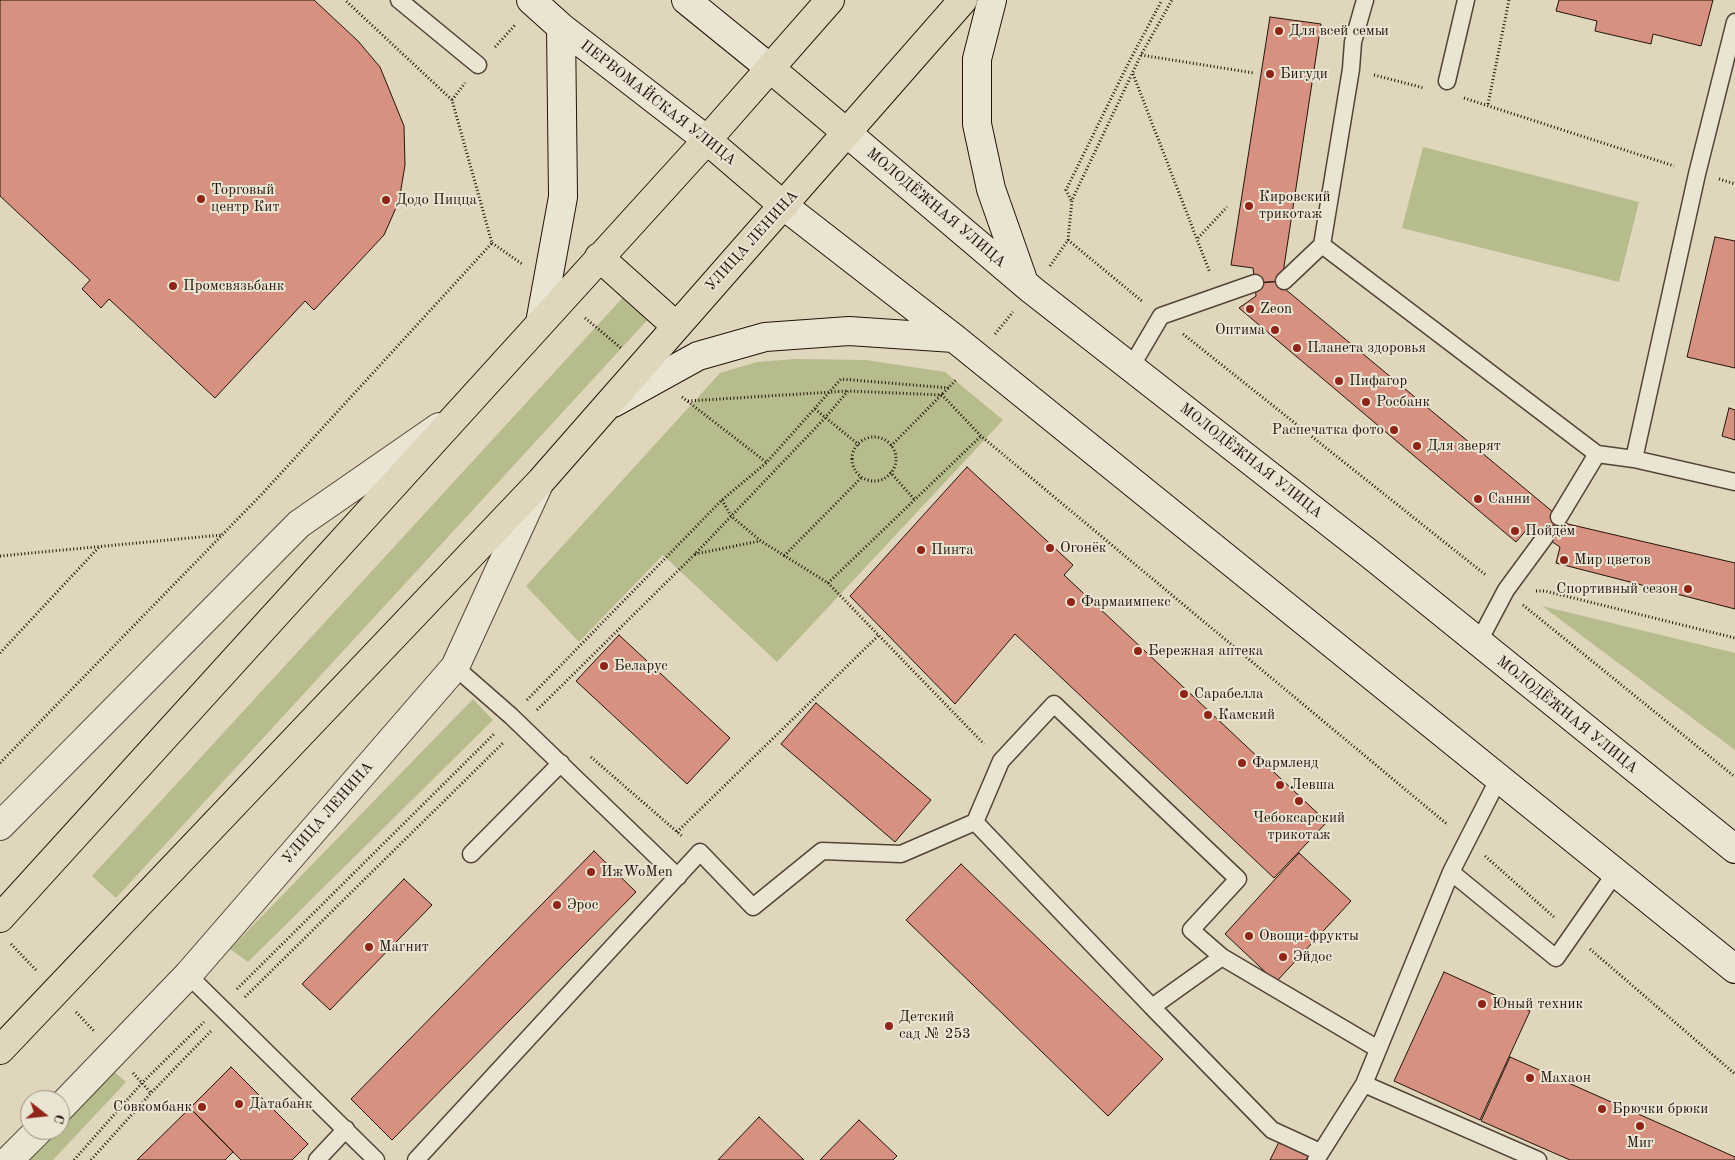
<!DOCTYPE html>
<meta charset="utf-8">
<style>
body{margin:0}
#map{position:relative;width:1735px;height:1160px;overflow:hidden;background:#dfd6bc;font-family:"Old Standard TT",serif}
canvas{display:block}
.north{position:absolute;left:20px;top:1090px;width:50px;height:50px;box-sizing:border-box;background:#eae4d3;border:1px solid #9b9183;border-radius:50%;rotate:106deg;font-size:14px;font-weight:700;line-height:20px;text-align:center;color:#25140b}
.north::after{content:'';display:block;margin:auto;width:18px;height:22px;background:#8f2418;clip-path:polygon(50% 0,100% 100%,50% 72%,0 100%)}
</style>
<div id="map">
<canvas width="1735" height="1160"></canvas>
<div class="north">С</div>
</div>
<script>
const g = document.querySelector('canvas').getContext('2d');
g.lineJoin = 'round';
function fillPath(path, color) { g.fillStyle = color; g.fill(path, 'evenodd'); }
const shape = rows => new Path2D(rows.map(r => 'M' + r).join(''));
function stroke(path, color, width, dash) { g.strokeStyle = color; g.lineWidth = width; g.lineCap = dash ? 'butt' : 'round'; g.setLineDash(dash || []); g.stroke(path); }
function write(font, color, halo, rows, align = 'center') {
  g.font = font + ' "Old Standard TT",serif'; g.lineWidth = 4; g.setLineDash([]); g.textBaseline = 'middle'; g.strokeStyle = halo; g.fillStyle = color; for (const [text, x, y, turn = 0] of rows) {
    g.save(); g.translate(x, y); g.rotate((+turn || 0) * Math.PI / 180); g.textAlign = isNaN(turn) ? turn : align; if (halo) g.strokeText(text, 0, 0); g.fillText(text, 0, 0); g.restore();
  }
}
fillPath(shape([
 [1423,147,1639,202,1619,282,1402,228],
 [627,293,652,315,116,898,92,876],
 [795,359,866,360,945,372,1003,420,777,662,663,555,579,642,526,586,720,373,757,362],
 [1542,606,1735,653,1735,750],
 [473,699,493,720,248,962,230,949],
 [112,1070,126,1082,53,1160,26,1160,54,1130,60,1130,60,1124]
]), '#b7bc8d');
const building = shape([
 [0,0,314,0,358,41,380,67,404,126,405,165,399,201,384,235,314,310,305,301,215,398,109,299,101,308,82,289,90,280,0,196,0,0],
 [1559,0,1713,0,1701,46,1653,34,1651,44,1595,31,1597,21,1556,11,1559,0],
 [1270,17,1321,24,1283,273,1284,281,1255,283,1253,268,1231,265,1270,17],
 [1715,237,1735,241,1735,368,1687,357,1715,237],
 [1284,281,1285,289,1559,517,1545,537,1529,527,1516,542,1239,308,1256,296,1255,283,1284,281],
 [1729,408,1735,410,1735,440,1722,436,1729,408],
 [967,467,1073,565,1064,575,1327,822,1274,878,1015,634,955,704,850,596,967,467],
 [1559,517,1568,524,1735,563,1735,609,1556,563,1560,547,1545,537,1559,517],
 [619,635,730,738,687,784,576,681,619,635],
 [816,703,931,800,895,842,781,744,816,703],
 [594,851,636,892,392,1140,351,1099,594,851],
 [1299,853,1351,901,1276,982,1225,934,1299,853],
 [961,864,1163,1059,1108,1116,906,920,961,864],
 [404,879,432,905,330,1010,302,984,404,879],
 [1444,972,1530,1011,1480,1120,1394,1081,1444,972],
 [1510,1057,1735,1157,1735,1160,1570,1160,1481,1121,1510,1057],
 [231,1067,308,1144,292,1160,241,1160,190,1108,231,1067],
 [190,1108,233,1152,225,1160,137,1160,190,1108],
 [759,1117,804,1160,718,1160,759,1117],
 [859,1120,897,1156,893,1160,820,1160,859,1120],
 [1279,1142,1308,1156,1306,1160,1270,1160,1279,1142]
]);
fillPath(building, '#d69181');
stroke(building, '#25140b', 1);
const service = shape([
 [399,0,478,65],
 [1365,0,1353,42,1351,69,1322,245,1597,454,1634,459,1735,482],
 [1447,81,1466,0],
 [1284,281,1322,245],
 [1131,367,1161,316,1255,283],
 [1634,459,1697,174,1735,22],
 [1559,517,1597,454],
 [1478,643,1506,590,1545,537],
 [455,667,511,716,678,877],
 [975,822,1152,1007,1222,957],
 [471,854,561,763],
 [1451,872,1556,958,1616,872],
 [188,975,376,1160],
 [1152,1007,1272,1130,1320,1152],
 [1364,1084,1538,1160],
 [317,1160,346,1129],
 [416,1160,700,852,753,907,822,851,901,854,975,822,1001,761,1054,704,1238,879,1191,930,1222,957,1378,1049],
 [1316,1160,1364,1084,1451,872,1499,778]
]);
const minor = shape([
 [0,826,299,524,439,427],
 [60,1108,188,975,455,667,538,486],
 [9,1160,39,1130]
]);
const secondary = shape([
 [531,0,561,27,707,140],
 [686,0,771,69],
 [992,0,977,59,977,124,991,189,1023,280],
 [847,133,1032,290,1371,555,1735,849],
 [784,206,954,338,1735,969],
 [540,323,563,197,561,27],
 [613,403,698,356,765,337,849,331,954,338]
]);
const primary = shape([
 [771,69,847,133],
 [707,140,784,206],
 [599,257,676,326],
 [0,918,707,140,830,0],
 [0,1050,541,481,963,0]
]);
stroke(service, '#544437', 19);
stroke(minor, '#544437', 30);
stroke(secondary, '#25140b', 30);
stroke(primary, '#25140b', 30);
stroke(shape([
 [495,47,516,24],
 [1141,55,1254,73],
 [1133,74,1210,273],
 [1374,75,1424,88],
 [1464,98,1674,166],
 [452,100,465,83],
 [1488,104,1509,0],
 [1719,179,1735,184],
 [1071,200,1066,190,1129,62,1162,0],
 [1198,238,1227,207],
 [1068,240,1143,302],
 [492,243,522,264],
 [1050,266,1068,240,1072,200,1141,55,1172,0],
 [585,318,621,348],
 [995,334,1013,312],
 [1183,334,1487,576],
 [682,397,766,462],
 [688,401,848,391],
 [815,409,859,445],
 '852 459a22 22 0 1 1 44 0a22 22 0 1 1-44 0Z',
 [891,446,957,379],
 [890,472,915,500],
 [722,500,731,516,761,541,828,583,981,436],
 [695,554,760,541],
 [0,556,221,535],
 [784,556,862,477],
 [828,583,984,744],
 [1536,591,1545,591,1735,638],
 [1523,605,1735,777],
 [0,653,100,546],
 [527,700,722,500,766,463,841,379,949,388],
 [537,710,695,554,825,418,848,391,942,395,981,436,1448,825],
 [591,757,683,837],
 [0,763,262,494,492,243,452,100,345,0],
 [677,832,879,635],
 [1485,856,1555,918],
 [11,944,36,970],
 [1590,949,1735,1074],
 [237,989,495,733],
 [245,997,504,742],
 [76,1012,94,1031],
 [133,1073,151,1093],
 [74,1160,142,1083,204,1022],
 [91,1160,151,1093,212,1030]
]), '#25140b', 3, [1, 2.5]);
stroke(service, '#eae4d3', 16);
stroke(minor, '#eae4d3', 28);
stroke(secondary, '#eae4d3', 28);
stroke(primary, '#dfd6bc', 28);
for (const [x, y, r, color] of [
 [1279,31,5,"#8f2418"],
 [1270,74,5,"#8f2418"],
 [201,199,5,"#8f2418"],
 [386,200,5,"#8f2418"],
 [1249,206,5,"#8f2418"],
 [173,286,5,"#8f2418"],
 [1250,309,5,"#8f2418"],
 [1275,330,5,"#8f2418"],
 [1297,348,5,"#8f2418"],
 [1339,381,5,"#8f2418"],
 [1366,402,5,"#8f2418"],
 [1394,430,5,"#8f2418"],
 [1417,446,5,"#8f2418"],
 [1478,499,5,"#8f2418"],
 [1515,531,5,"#8f2418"],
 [1050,548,5,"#8f2418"],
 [921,550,5,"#8f2418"],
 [1564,560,5,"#8f2418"],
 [1688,589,5,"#8f2418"],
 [1071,602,5,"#8f2418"],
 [1138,651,5,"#8f2418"],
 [604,666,5,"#8f2418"],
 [1184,694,5,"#8f2418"],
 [1208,715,5,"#8f2418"],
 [1242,763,5,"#8f2418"],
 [1280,785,5,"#8f2418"],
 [1299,801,5,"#8f2418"],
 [591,872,5,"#8f2418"],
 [557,905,5,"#8f2418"],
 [1249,936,5,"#8f2418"],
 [369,947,5,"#8f2418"],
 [1283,957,5,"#8f2418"],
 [1482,1004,5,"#8f2418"],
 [889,1026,5,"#8f2418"],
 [1530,1078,5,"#8f2418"],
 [239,1104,5,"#8f2418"],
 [202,1107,5,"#8f2418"],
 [1602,1109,5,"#8f2418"],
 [1640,1126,5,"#8f2418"]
]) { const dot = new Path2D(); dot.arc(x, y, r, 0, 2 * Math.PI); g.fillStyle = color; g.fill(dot); stroke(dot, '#eae4d3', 2); }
write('15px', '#25140b', '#eae4d3', [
 ["Для всей семьи",1289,31],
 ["Бигуди",1280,74],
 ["Торговый",211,190],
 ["центр Кит",211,207],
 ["Кировский",1259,197],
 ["трикотаж",1259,214],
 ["Додо Пицца",396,200],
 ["Промсвязьбанк",183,286],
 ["Zeon",1260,309],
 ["Оптима",1265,330,"right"],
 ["Планета здоровья",1307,348],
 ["Пифагор",1349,381],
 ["Росбанк",1376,402],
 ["Распечатка фото",1384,430,"right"],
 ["Для зверят",1427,446],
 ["Санни",1488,499],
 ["Пойдём",1525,531],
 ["Огонёк",1060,548],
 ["Пинта",931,550],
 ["Мир цветов",1574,560],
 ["Спортивный сезон",1678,589,"right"],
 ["Фармаимпекс",1081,602],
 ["Бережная аптека",1148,651],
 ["Беларус",614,666],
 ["Сарабелла",1194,694],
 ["Камский",1218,715],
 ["Фармленд",1252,763],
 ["Левша",1290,785],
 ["Чебоксарский",1299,818,"center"],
 ["трикотаж",1299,835,"center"],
 ["ИжWoMen",601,872],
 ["Эрос",567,905],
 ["Овощи-фрукты",1259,936],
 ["Магнит",379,947],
 ["Эйдос",1293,957],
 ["Юный техник",1492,1004],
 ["Детский",899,1017],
 ["сад № 253",899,1034],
 ["Махаон",1540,1078],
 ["Датабанк",249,1104],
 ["Совкомбанк",192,1107,"right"],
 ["Брючки брюки",1612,1109],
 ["Миг",1640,1143,"center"]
], 'left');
write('15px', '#25140b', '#eae4d3', [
 ["ПЕРВОМАЙСКАЯ УЛИЦА",658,103,38],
 ["МОЛОДЁЖНАЯ УЛИЦА",936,208,40],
 ["УЛИЦА ЛЕНИНА",752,241,-48],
 ["МОЛОДЁЖНАЯ УЛИЦА",1251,461,38],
 ["МОЛОДЁЖНАЯ УЛИЦА",1567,715,39],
 ["УЛИЦА ЛЕНИНА",328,813,-49]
]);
</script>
